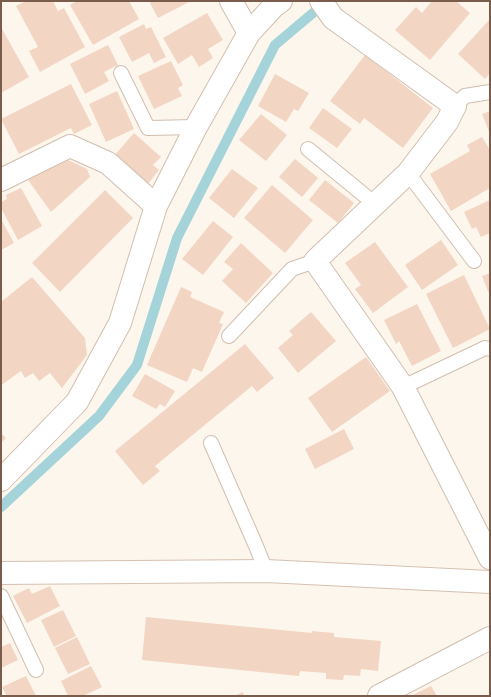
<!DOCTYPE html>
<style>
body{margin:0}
#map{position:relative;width:491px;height:697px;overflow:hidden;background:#fdf6ec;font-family:Helvetica,sans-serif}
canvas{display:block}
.frame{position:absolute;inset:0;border:2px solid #7a5c4d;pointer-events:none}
</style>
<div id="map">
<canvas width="491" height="697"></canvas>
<div class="frame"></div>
</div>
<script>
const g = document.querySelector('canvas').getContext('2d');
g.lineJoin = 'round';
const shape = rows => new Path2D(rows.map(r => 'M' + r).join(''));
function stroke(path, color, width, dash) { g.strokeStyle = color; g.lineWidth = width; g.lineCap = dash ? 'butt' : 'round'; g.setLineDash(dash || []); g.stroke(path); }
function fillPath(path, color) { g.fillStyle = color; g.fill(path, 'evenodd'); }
stroke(shape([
 [1,507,99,416,137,365,177,238,275,45,326,2]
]), '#a5d3da', 10);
fillPath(shape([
 [26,1,53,1,58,11,64,8,85,47,40,72,29,51,38,47,16,6],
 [77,1,129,1,139,19,93,45,70,5],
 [149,1,191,1,158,18],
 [432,1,456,1,470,13,430,60,395,30,416,7,422,13],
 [207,13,223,40,208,49,213,58,199,67,192,55,178,64,163,38],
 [490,19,490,73,485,79,458,54],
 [144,24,146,29,151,27,166,57,154,63,149,53,132,62,119,37],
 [1,27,29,77,1,93],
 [108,45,118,65,104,72,109,81,85,94,70,64],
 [365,55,433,108,403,148,364,118,360,124,330,101],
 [171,61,183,85,178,88,182,96,154,109,138,76],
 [275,74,309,93,298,111,294,109,286,122,258,106],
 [71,84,92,125,74,134,71,128,19,154,1,119],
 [117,91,134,129,106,142,89,104],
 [323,108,352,129,337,148,309,128],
 [490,111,490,134,482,114],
 [261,114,287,135,266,161,239,140],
 [134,133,161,157,153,165,159,170,147,185,114,156],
 [482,137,490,150,490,188,451,211,430,174,470,151,467,145],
 [295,159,318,178,302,197,279,177],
 [68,160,87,169,90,177,51,212,28,180],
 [232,169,258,188,234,218,209,198],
 [325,180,354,203,338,223,309,200],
 [272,185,313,220,285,253,244,218],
 [21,188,42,226,18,240,1,208,1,202,7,199,6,195],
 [105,190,133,218,60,292,32,263],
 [490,200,490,233,481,237,476,227,472,229,464,212],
 [1,219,14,243,1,250],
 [213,221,233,237,203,275,182,259],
 [441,240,458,265,422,290,405,265],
 [375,242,408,287,373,313,355,289,361,285,345,263],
 [241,243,273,273,246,303,222,281,233,269,224,262],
 [490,273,490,296,482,276],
 [464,275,490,329,453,348,426,294],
 [32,277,85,338,87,355,62,388,50,373,39,381,33,373,25,378,21,371,3,384,1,384,1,302],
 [181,287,192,292,190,297,224,312,219,323,223,324,202,372,193,368,187,382,147,365],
 [417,304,441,351,412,366,399,341,396,344,384,320],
 [311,312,336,341,298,373,278,348,293,335,289,331],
 [245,344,274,378,257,392,252,386,155,466,160,471,143,485,115,451],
 [366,357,390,391,332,432,308,398],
 [145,374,175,391,165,407,160,404,156,409,132,396],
 [344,429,354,449,315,469,305,449],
 [1,433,6,438,1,443],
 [50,586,60,606,27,623,13,596,29,588,32,594],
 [63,610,76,636,54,647,41,620],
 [146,617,312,633,312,631,334,633,334,637,381,641,378,671,361,669,360,676,344,675,343,680,326,679,326,673,300,671,299,676,142,660],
 [77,637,90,664,68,674,55,648],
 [10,643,18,660,1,668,1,647],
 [91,666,102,687,83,696,68,696,61,681],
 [26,676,36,696,7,696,2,687],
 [431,686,437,696,411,696],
 [243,692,244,696,234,696]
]), '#f3d5c3');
const lane = shape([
 [121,73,148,128,196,127],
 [455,106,465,96,490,92],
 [308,149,375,204],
 [408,173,474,261],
 [229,336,292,269,315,261],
 [403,387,485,348,490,349],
 [211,443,256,546,266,571],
 [1,596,36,670]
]);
const street = shape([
 [231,1,249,33],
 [321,1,333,18,455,106,447,122,408,173,315,261,403,387,490,558],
 [1,180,70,146,108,163,156,206],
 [1,480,77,402,120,323,156,206,196,127,249,33,273,7,281,1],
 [379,696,490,638]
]);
const secondary = shape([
 [1,573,266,571,490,582]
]);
stroke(lane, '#d1beb0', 16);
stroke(street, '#d1beb0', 24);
stroke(secondary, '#d6c0b0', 24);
stroke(lane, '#fff', 14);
stroke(street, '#fff', 22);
stroke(secondary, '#fff', 22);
</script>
